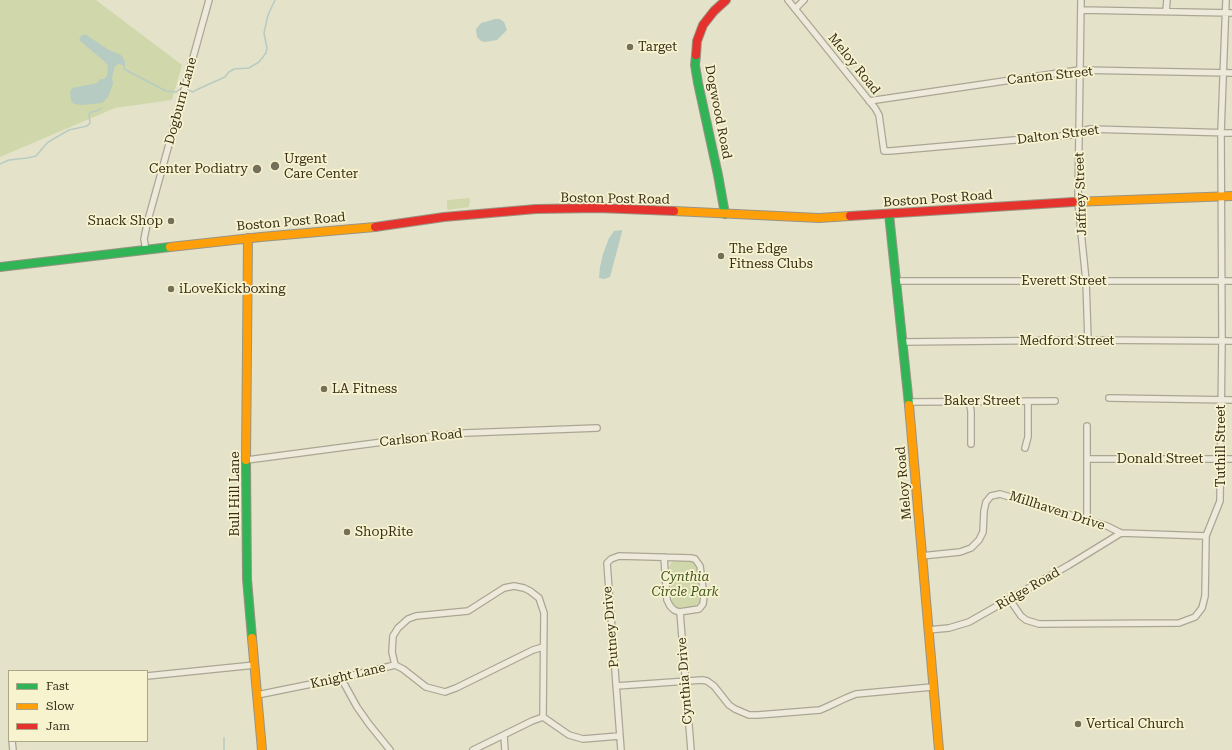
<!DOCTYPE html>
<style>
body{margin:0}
#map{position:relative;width:1232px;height:750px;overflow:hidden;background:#e5e2ca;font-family:"Roboto Serif",serif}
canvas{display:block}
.legend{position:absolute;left:8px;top:670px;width:140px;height:72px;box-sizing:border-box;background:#f8f3cf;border:1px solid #aca587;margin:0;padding:5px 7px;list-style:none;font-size:12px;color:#392f1b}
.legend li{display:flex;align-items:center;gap:8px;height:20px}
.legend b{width:20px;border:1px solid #aca587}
</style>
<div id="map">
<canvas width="1232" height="750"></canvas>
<ul class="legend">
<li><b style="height:5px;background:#30b455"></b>Fast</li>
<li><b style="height:5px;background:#ff9f0a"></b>Slow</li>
<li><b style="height:5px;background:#e5322d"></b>Jam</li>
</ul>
</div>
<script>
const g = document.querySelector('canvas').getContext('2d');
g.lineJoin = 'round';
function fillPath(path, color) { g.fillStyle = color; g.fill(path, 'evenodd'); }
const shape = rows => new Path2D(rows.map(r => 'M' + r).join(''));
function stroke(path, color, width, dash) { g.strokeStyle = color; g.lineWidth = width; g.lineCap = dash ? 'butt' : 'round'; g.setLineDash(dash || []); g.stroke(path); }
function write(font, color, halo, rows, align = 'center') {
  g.font = font + ' "Roboto Serif",serif'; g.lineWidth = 3.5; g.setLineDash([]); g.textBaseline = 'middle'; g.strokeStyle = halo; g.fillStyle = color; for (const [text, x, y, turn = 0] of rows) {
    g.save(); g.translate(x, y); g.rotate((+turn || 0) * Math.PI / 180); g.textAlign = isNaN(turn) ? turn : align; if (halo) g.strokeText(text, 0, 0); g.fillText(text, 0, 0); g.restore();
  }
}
fillPath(shape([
 [0,0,96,0,182,65,172,100,115,108,0,157],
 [470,198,469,207,448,210,447,208,447,200],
 [677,561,693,562,697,567,700,599,699,603,693,607,678,608,672,603,669,567,672,562]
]), '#d0d8ab');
fillPath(shape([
 [495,19,500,19,504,22,507,30,497,40,485,42,481,41,477,37,476,29,481,23],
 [85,34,109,50,121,55,125,61,125,66,119,64,115,66,112,77,113,84,108,97,102,103,82,105,74,104,71,101,70,92,72,88,97,83,100,79,104,79,107,76,108,66,105,62,79,40,81,36],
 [622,230,622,232,610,277,604,279,599,278,600,267,603,254,609,238,614,231]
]), '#b6ccc2');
stroke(shape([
 [124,66,124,69,166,91,176,92,182,88],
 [186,89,193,92,196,90,225,77,229,72,234,69,249,68,259,62,266,53,267,48,264,33,268,15,275,0],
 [0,164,9,160,27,158,36,156,47,143,55,138,69,130,87,126,90,123,89,114,92,112,99,110,101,108],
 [224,738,224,750]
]), '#b6ccc2', 1.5);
const street = shape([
 [788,0,875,108,879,115,884,151,890,151,1071,135,1089,129,1232,133],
 [1081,0,1078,202,1086,281,1088,340],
 [795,9,804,0],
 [1081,10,1232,13],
 [1166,11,1167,0],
 [869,101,1079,70,1232,73],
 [146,250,144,239,148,220,209,0],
 [897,281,1232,281],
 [903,342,1088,340,1232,341],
 [1109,398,1232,400],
 [969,401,971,411,971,444],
 [909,402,1055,401],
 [1087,426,1087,520],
 [1025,448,1028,437,1028,401],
 [1087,459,1232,459],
 [247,460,398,440,465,433,597,428],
 [921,556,960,552,971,548,979,540,983,532,984,511,986,502,991,496,1000,494,1107,526,1121,533,1206,536],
 [1010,600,1021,616,1026,620,1039,624,1179,623,1195,617,1202,608,1205,596,1206,536,1220,501,1222,341,1221,132,1226,0],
 [680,612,691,750],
 [928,630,949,628,969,622,1069,565,1121,533],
 [395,665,392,652,393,636,398,628,408,619,416,616,468,611,504,588,514,586,524,588,530,591,539,598,544,613,543,717],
 [147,676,255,665],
 [341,678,357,707,369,724,390,750],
 [616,686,702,680,707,681,714,686,729,705,735,709,749,715,758,715,820,710,829,706,846,698,856,694,932,687],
 [257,695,341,678,395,665,403,669,426,687,445,692,456,688,533,650,543,647],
 [504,736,505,750],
 [12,741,13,750],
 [473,750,532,721,543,717,569,735,583,739,619,736],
 [621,750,607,563,611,559,619,556,691,558,695,559,700,566,704,596,703,604,699,609,679,612,674,610,670,606,667,600,664,557]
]);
const fast = shape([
 [696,55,695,65,698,83,718,175,725,214],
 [889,214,909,405],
 [0,267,170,247],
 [246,460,247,579,252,638]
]);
const slow = shape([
 [1073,202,1232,196],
 [674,211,819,218,850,216],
 [170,247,261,237,375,227],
 [909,405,939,750],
 [246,460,248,238],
 [252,638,262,750]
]);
const jam = shape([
 [696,55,697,41,703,25,714,11,726,0],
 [850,216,1073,202],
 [375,227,444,217,536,209,598,208,674,211]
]);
stroke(street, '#aaa694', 8);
stroke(fast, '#999484', 10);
stroke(slow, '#999484', 10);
stroke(jam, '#999484', 10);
stroke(street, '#edeadc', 5.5);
stroke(fast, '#30b455', 8);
stroke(slow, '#ff9f0a', 8);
stroke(jam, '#e5322d', 8);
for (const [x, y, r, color] of [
 [630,47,4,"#756e58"],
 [275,166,5,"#756e58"],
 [257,169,5,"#756e58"],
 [171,221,4,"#756e58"],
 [721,256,4,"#756e58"],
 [171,289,4,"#756e58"],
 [324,389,4,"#756e58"],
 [347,532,4,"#756e58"],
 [1078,724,4,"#756e58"]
]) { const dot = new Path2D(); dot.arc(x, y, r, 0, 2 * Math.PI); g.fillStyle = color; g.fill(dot); stroke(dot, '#f8f3cf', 1.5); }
write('13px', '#392f1b', '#f8f3cf', [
 ["Target",638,47],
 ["Urgent",284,159],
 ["Care Center",284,174],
 ["Center Podiatry",248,169,"right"],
 ["Snack Shop",163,221,"right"],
 ["The Edge",729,249],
 ["Fitness Clubs",729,264],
 ["iLoveKickboxing",179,289],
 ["LA Fitness",332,389],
 ["ShopRite",355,532],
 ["Vertical Church",1086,724]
], 'left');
write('13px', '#392f1b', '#f8f3cf', [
 ["Meloy Road",854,64,51],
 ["Canton Street",1050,76,-6],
 ["Dogburn Lane",181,101,-75],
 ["Dogwood Road",718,112,79],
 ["Dalton Street",1058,135,-7],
 ["Jaffrey Street",1081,194,-92],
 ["Boston Post Road",615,199,1],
 ["Boston Post Road",938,199,-4],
 ["Boston Post Road",291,222,-5],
 ["Everett Street",1064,281],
 ["Medford Street",1067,341],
 ["Baker Street",982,401],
 ["Carlson Road",421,438,-6],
 ["Tuthill Street",1221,446,-90],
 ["Donald Street",1160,459],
 ["Meloy Road",904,483,-95],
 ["Bull Hill Lane",235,494,-90],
 ["Millhaven Drive",1057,511,18],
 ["Ridge Road",1028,589,-30],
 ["Putney Drive",611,627,-95],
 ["Knight Lane",348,676,-13],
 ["Cynthia Drive",685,681,-94]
]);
write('italic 13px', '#415720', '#f8f3cf', [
 ["Cynthia",685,577],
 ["Circle Park",685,592]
]);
</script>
